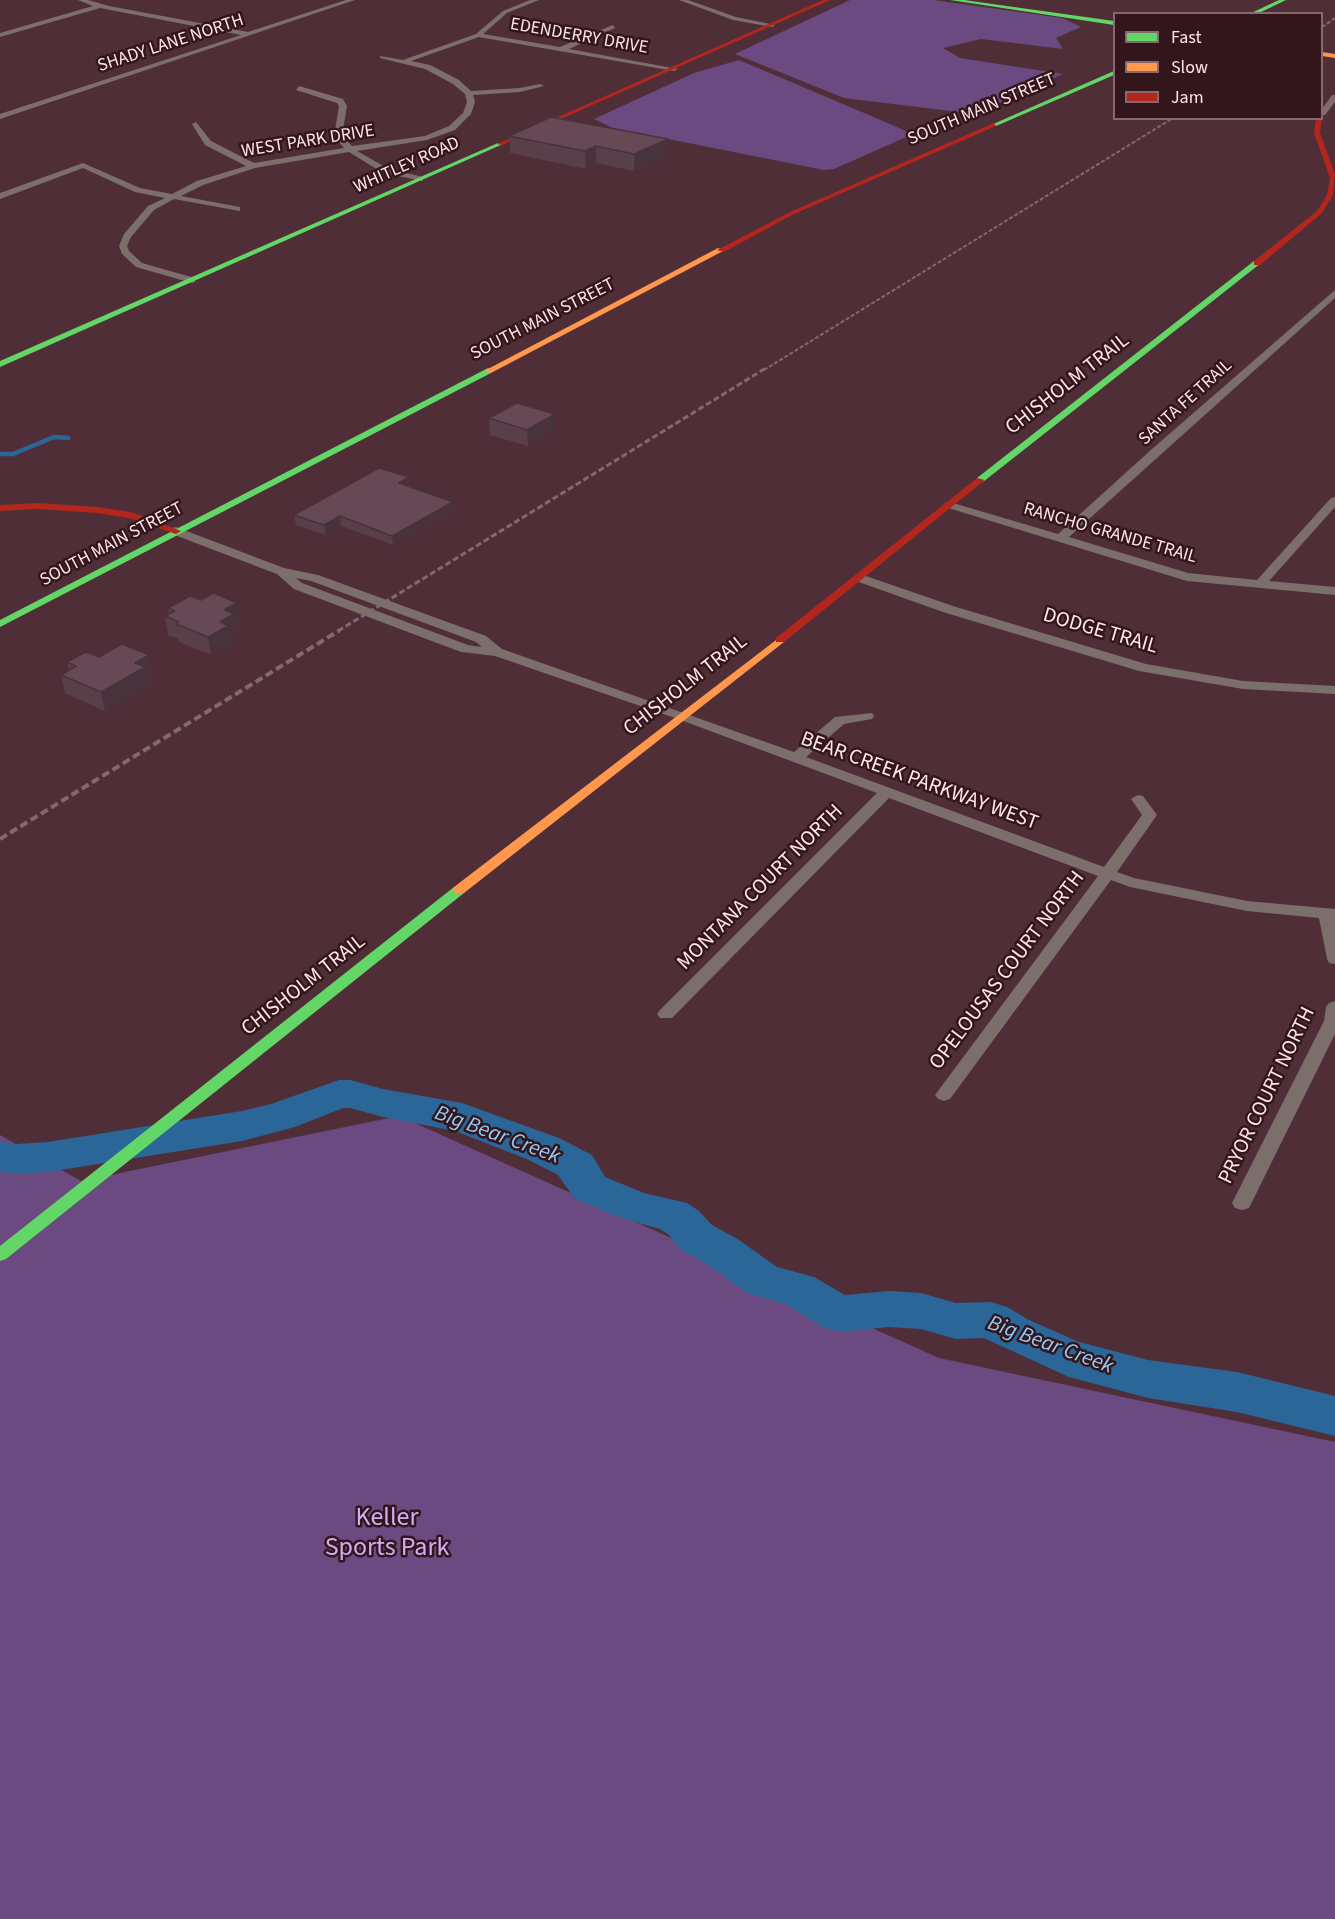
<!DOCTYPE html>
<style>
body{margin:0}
#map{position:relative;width:1335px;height:1919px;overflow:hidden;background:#502e37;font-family:"Source Sans 3",sans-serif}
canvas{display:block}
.legend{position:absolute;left:1113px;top:12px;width:210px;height:108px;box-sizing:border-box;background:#32161c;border:2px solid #84696e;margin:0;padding:8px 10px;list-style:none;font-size:18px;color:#fee5e9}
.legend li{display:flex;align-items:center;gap:12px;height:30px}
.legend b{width:30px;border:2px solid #84696e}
</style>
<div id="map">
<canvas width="1335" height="1919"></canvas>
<ul class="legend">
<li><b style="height:8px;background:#63d668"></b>Fast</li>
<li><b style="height:8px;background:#ff974d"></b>Slow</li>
<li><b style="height:8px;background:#b3261e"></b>Jam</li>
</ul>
</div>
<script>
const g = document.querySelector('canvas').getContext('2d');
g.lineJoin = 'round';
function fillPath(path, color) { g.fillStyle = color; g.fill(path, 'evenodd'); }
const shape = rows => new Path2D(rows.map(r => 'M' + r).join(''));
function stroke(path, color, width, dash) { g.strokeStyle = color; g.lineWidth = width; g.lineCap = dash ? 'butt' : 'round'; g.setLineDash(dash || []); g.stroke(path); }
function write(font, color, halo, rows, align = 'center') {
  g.font = font + ' "Source Sans 3",sans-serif'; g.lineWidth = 5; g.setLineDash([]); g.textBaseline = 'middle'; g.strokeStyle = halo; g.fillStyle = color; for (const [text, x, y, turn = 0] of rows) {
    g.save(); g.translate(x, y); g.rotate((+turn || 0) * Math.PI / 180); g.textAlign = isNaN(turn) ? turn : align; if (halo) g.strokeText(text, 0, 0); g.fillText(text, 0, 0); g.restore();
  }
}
fillPath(shape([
 [850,0,933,0,1062,18,1081,27,1056,38,1063,49,981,39,943,48,960,58,1063,74,975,114,844,98,735,54],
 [739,60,869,115,913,134,834,169,824,170,613,128,594,119,694,73],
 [399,1116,939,1358,1335,1442,1335,1919,0,1919,0,1135,81,1181]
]), '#6a4a80');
stroke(shape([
 [0,454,13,454,54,437,68,438]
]), '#2b6698', 4.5);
fillPath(shape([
 [339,1080,350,1080,383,1089,462,1103,559,1138,592,1155,605,1177,644,1193,687,1203,699,1211,712,1225,739,1240,777,1267,814,1277,845,1295,889,1291,921,1293,956,1303,991,1302,1007,1307,1029,1320,1079,1342,1148,1360,1237,1372,1335,1396,1335,1436,1237,1412,1148,1398,1069,1377,984,1338,956,1339,921,1329,889,1327,839,1332,823,1327,785,1304,747,1293,707,1264,680,1249,669,1235,660,1229,624,1219,575,1199,558,1175,529,1160,455,1131,383,1117,350,1108,343,1108,295,1127,242,1141,48,1172,16,1174,0,1172,0,1142,16,1144,48,1142,242,1111,271,1104,339,1080]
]), '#2b6698');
fillPath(shape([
 [78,0,88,0,109,6,248,32,346,0,355,0,0,119,0,114,241,35,100,8,0,37,0,33,93,6,78,0],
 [530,0,539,0,507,13,483,34,560,47,613,25,615,28,569,49,678,69,674,71,479,37,411,61,430,65,459,80,471,91,520,88,540,84,544,86,520,92,473,95,475,102,471,114,455,130,427,140,357,151,389,169,423,177,423,181,383,173,349,152,255,168,203,185,181,196,240,207,240,211,174,199,154,210,131,237,127,246,129,251,142,263,195,278,195,282,192,283,136,267,122,254,119,246,124,234,148,206,165,198,135,192,83,168,0,199,0,193,83,163,140,188,172,194,197,181,246,166,205,145,192,124,196,122,211,141,254,163,344,148,339,142,335,130,339,106,337,103,296,90,299,86,343,99,347,106,343,130,347,141,352,146,425,136,449,126,463,113,467,102,465,94,453,84,425,69,380,58,380,56,403,60,476,34,503,11,530,0],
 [679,0,688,0,736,17,775,25,772,27,733,20,679,0],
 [1332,95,1335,95,1335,102,1325,115,1322,115,1322,109,1332,95],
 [1335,290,1335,298,1069,537,1188,573,1257,580,1331,498,1335,497,1335,507,1269,581,1335,587,1335,595,1187,581,945,507,943,505,945,503,953,503,1058,534,1152,449,1335,290],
 [176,527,284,568,318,575,486,636,502,649,794,752,835,717,872,713,874,716,872,719,844,724,806,757,1104,867,1142,815,1131,799,1138,795,1143,796,1157,815,1117,872,1134,878,1247,901,1335,909,1335,964,1329,963,1327,959,1319,918,1247,911,1130,887,1111,880,950,1099,944,1101,938,1099,935,1095,938,1091,1098,876,889,798,672,1018,660,1018,657,1014,660,1010,877,793,678,719,495,656,461,652,294,589,277,574,172,534,172,528,176,527],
 [296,578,311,581,476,642,482,647,468,645,302,583,296,578],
 [860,574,953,606,1146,664,1243,681,1335,686,1335,694,1243,689,1139,671,943,612,856,581,854,578,860,574],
 [1335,1001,1335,1034,1249,1208,1242,1210,1235,1208,1232,1203,1324,1021,1326,1007,1329,1003,1335,1001]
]), '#7c6e6a');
fillPath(shape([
 [950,0,964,0,1114,21,1114,25,950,0],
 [1279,0,1286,0,1257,14,1249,14,1279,0],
 [1114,71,1114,75,996,126,991,125,1114,71],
 [498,143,503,144,0,367,0,361,498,143],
 [1254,261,1261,263,983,482,977,482,977,478,1254,261],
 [488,368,491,369,491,373,0,627,0,620,488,368],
 [459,886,465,890,464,893,6,1259,0,1261,0,1246,454,887,459,886]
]), '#63d668');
fillPath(shape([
 [1322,52,1335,54,1335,58,1322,56,1322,52],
 [718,248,725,250,491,373,484,371,718,248],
 [780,637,784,638,784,642,464,893,454,893,453,890,454,887,780,637]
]), '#ff974d');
fillPath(shape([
 [823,0,830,0,502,145,497,144,823,0],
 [1322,117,1322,118,1320,133,1335,174,1333,195,1322,213,1260,265,1254,265,1254,261,1317,211,1327,195,1330,178,1314,133,1316,118,1322,117],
 [994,123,996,126,794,214,724,252,717,250,790,212,994,123],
 [977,478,985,480,784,642,776,642,776,638,977,478],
 [38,503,97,507,131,512,181,531,176,534,129,518,97,513,38,509,0,511,0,505,38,503]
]), '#b3261e');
stroke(shape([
 [1322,27,1335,18],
 [764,370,1173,118]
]), '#806a6d', 2, [4, 2]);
stroke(shape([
 [338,631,766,368]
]), '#806a6d', 3, [6, 3]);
stroke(shape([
 [0,839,340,630]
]), '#806a6d', 4, [8, 4]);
fillPath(shape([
 [551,117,668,156,634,171,596,163,586,169,510,153,509,136],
 [489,418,555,430,528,446,490,435],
 [409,477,410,486,453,502,454,511,393,545,341,526,326,535,296,525,294,515],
 [168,608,240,621,236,623,237,633,230,637,231,644,211,655,179,642,179,639,168,635,165,616,169,614],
 [99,657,152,673,147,676,149,685,105,711,65,693,61,675,69,670,67,662]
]), '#593f4a');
fillPath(shape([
 [668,139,668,156,634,171,634,154],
 [596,146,596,163,586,169,585,151],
 [555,414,555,430,528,446,527,430],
 [409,477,410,487,399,483],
 [453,502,454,511,393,545,392,536],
 [340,516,341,526,326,535,324,525],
 [237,603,240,621,236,623,237,633,230,637,231,644,211,655,208,637,220,622,224,610],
 [149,655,152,673,147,676,149,685,105,711,101,692,135,663]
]), '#48333c');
const building = shape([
 [551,117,668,139,634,154,596,146,585,151,509,136,551,117],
 [517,403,555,414,527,430,489,418,517,403],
 [379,468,409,477,399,483,453,502,392,536,340,516,324,525,294,515,379,468],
 [214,593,237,603,224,610,234,614,220,622,228,626,208,637,176,624,179,622,165,616,175,611,168,608,190,596,201,600,214,593],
 [122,644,149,655,135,663,145,667,101,692,61,675,76,666,67,662,86,652,99,657,122,644]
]);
fillPath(building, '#674956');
stroke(building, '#48333c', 1.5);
write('18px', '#fee5e9', '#32161c', [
 ["EDENDERRY DRIVE",579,37,10],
 ["SHADY LANE NORTH",171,44,-18],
 ["SOUTH MAIN STREET",982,110,-23],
 ["WEST PARK DRIVE",308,142,-9],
 ["WHITLEY ROAD",407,166,-24],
 ["SOUTH MAIN STREET",543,320,-27],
 ["SANTA FE TRAIL",1186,403,-42],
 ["RANCHO GRANDE TRAIL",1110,534,16],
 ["SOUTH MAIN STREET",112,545,-28]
]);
write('21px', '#fee5e9', '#32161c', [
 ["CHISHOLM TRAIL",1068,385,-38],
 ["DODGE TRAIL",1100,632,16],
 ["CHISHOLM TRAIL",686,686,-38],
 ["BEAR CREEK PARKWAY WEST",919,782,20],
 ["MONTANA COURT NORTH",761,888,-45],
 ["OPELOUSAS COURT NORTH",1008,971,-53],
 ["CHISHOLM TRAIL",304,986,-38],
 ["PRYOR COURT NORTH",1268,1096,-64]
]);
write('italic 22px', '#98caf8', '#32161c', [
 ["Big Bear Creek",497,1136,20],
 ["Big Bear Creek",1050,1346,20]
]);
write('26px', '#d2abf7', '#32161c', [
 ["Keller",387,1519],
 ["Sports Park",387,1549]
]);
</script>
